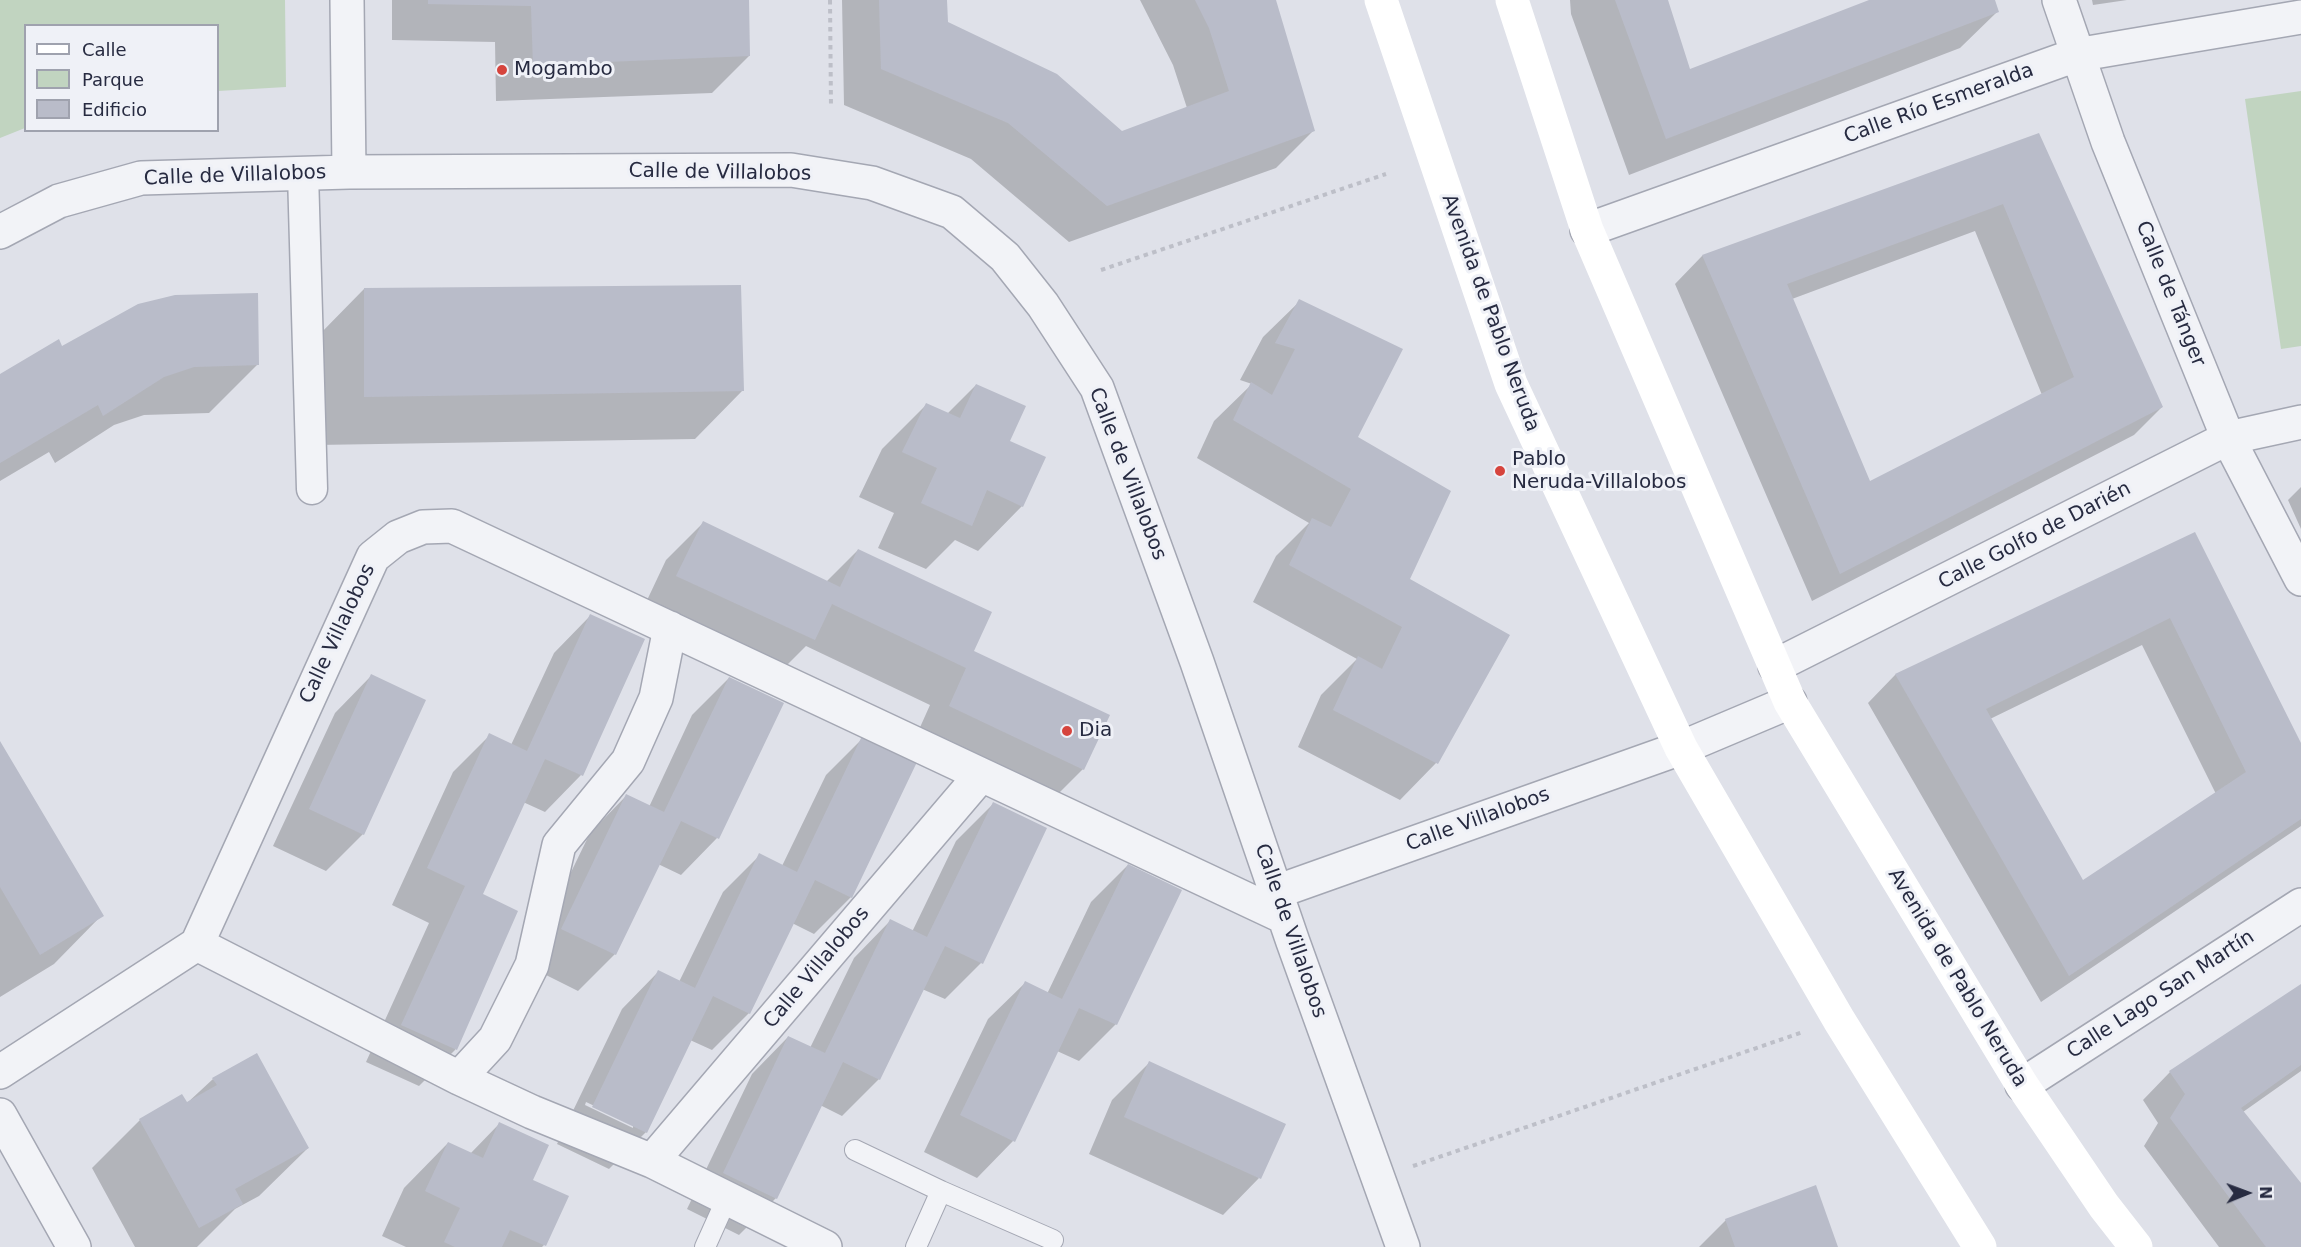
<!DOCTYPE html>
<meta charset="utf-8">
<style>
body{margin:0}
#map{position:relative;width:2301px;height:1247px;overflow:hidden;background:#dfe1e9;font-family:"DejaVu Sans",sans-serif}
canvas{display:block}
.legend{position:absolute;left:24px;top:24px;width:195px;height:108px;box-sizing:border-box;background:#eff1f7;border:2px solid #9fa2ae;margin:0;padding:8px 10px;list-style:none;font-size:18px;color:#272b41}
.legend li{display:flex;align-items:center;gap:12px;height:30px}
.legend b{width:30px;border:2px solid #9fa2ae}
.north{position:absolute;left:2217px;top:1163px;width:60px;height:60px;-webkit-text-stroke:4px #eff1f7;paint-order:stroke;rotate:89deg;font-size:16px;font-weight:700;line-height:24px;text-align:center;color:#272b41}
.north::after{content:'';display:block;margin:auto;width:21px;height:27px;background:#272b41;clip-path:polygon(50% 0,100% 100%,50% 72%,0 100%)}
</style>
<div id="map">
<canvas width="2301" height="1247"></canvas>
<ul class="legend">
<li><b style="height:8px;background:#fff"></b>Calle</li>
<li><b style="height:16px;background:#c1d4c0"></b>Parque</li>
<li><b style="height:16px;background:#b9bcc9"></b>Edificio</li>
</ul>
<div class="north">N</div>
</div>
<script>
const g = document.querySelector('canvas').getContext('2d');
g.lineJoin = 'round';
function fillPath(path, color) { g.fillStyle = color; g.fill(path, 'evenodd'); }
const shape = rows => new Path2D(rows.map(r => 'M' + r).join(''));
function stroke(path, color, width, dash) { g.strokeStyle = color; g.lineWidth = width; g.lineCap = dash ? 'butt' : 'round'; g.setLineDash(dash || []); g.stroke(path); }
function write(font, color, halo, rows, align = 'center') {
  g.font = font + ' "DejaVu Sans",sans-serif'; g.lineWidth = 6; g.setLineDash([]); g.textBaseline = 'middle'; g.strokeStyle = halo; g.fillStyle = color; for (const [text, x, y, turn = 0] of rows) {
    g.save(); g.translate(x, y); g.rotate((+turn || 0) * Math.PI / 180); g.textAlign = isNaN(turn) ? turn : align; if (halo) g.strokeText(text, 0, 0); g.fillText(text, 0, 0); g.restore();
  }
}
fillPath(shape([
 [0,0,285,0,286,87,218,91,218,26,26,26,25,128,0,138],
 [2301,91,2301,346,2281,349,2245,99]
]), '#c1d4c0');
fillPath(shape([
 [392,0,748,0,749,56,712,93,496,101,495,42,392,40],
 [842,0,946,0,947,23,1122,133,1187,108,1173,65,1140,0,1275,0,1313,131,1276,168,1069,242,971,159,844,105],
 [1570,0,1666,0,1689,71,1873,0,1994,0,1997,12,1960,48,1629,175,1571,14],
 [2092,0,2127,0,2093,5],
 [2039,135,2162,407,2134,435,1812,601,1675,284,1702,256],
 [1975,231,2042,395,1869,483,1792,299],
 [364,289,743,390,695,439,316,445,316,338],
 [1300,301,1356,437,1408,580,1508,636,1436,763,1400,800,1298,747,1321,695,1357,659,1253,602,1276,556,1309,523,1197,458,1214,421,1252,384,1240,380,1263,337],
 [62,348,257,365,209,413,144,415,114,425,55,463,49,452,0,481,0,376],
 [976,385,1008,441,1022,506,978,551,955,540,926,569,878,548,894,513,859,497,882,449,926,405,947,414],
 [2301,487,2301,529,2288,500],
 [703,523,826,582,858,550,972,652,1083,769,1046,806,913,743,930,705,806,646,777,675,641,613,666,560],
 [2194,534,2301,747,2301,826,2041,1002,1868,703,1895,675],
 [2142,645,2216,794,2082,883,1990,719],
 [590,616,643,640,581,775,545,812,523,802,481,895,516,912,455,1050,419,1086,366,1062,429,923,392,905,453,772,490,735,511,745,554,653],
 [371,676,363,834,326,871,273,846,335,713],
 [729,678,717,838,681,875,658,864,615,954,578,991,526,965,590,833,626,796,649,807,692,715],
 [863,738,851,897,814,934,792,923,749,1013,712,1050,690,1040,646,1132,609,1169,557,1144,622,1009,658,972,679,982,723,892,760,855,782,866,826,775],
 [586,1102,633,1124,633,1128,585,1105],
 [0,744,102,915,54,964,0,997],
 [993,804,981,963,945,999,922,989,879,1079,842,1116,820,1105,776,1198,739,1235,687,1209,752,1074,788,1037,810,1048,854,958,890,921,912,932,956,841],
 [1128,865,1116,1024,1079,1061,1057,1051,1013,1141,977,1178,924,1152,988,1019,1025,983,1047,994,1091,902],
 [2301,986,2301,1071,2243,1112,2301,1186,2301,1247,2219,1247,2144,1146,2158,1123,2143,1100,2170,1072],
 [1149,1063,1259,1178,1223,1215,1089,1154,1112,1100],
 [213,1079,308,1148,259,1196,235,1209,197,1247,135,1247,92,1168,140,1120,186,1104],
 [499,1124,531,1180,544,1245,542,1247,406,1247,382,1236,404,1188,448,1143,470,1154],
 [1726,1220,1837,1247,1699,1247]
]), '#0003');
fillPath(shape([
 [428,0,749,0,750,56,533,65,531,6,428,4],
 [879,0,947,0,948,22,1057,74,1122,131,1229,91,1209,28,1195,0,1276,0,1315,131,1107,206,1008,123,881,69],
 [1615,0,1668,0,1690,69,1869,0,1995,0,1999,12,1666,139],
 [2039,133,2163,407,1840,574,1702,255],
 [2003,204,2074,377,1870,481,1787,284],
 [741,285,744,391,364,397,364,288],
 [258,293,259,365,194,367,164,377,103,416,98,405,0,463,0,374,59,339,62,346,138,304,175,295],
 [1299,299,1403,349,1358,437,1451,491,1410,579,1510,635,1438,764,1333,710,1358,656,1382,669,1402,627,1289,565,1312,518,1331,527,1351,489,1233,420,1251,382,1272,395,1295,349,1275,343],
 [976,384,1026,406,1010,441,1046,457,1023,507,987,490,972,526,921,503,937,468,902,452,926,403,960,418],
 [703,521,840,587,858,549,992,612,974,651,1110,715,1084,770,949,706,966,668,832,604,815,640,676,576],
 [2195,532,2301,743,2301,819,2069,976,1895,674],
 [2170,618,2246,772,2083,880,1986,709],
 [590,614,645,639,583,776,545,759,483,894,518,911,457,1050,401,1025,465,886,427,868,489,733,527,751],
 [371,674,426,700,364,835,309,809],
 [729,677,784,703,719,839,681,821,616,955,561,929,626,794,664,812],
 [862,736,917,762,852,898,815,880,750,1014,713,996,647,1133,592,1107,658,970,695,988,759,853,797,872],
 [0,741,104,916,40,955,0,887],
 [993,802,1047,828,983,964,945,946,880,1080,843,1062,777,1199,723,1173,788,1036,825,1053,890,919,927,937],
 [1128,864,1182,890,1117,1025,1079,1008,1015,1142,960,1115,1025,981,1062,999],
 [2301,984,2301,1065,2241,1108,2301,1183,2301,1247,2266,1247,2170,1118,2185,1094,2169,1071],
 [257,1053,309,1148,235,1189,243,1204,199,1228,139,1119,182,1094,187,1102,217,1085,212,1078],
 [1149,1061,1286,1124,1261,1179,1124,1117],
 [499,1122,549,1145,533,1180,569,1196,546,1246,510,1230,502,1247,455,1247,444,1242,460,1208,425,1191,448,1142,483,1158],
 [1816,1185,1838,1247,1735,1247,1725,1219]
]), '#b9bcc9');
const service = shape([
 [855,1150,941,1191,916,1247],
 [941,1191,1053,1240],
 [705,1247,727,1198]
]);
const pedestrian = shape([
 [303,173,312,489]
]);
const minor = shape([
 [347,0,349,172],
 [2059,0,2108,142,2228,438,2301,579],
 [1587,230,2076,55,2301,17],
 [0,232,59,201,141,178,349,172,791,170,872,183,952,212,1005,257,1043,305,1097,388,1197,662,1293,942,1403,1247],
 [1775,666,2228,438,2301,422],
 [1276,892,1681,748,1790,702],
 [0,1072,197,944],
 [459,1078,495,1039,532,965,559,845,628,761,656,698,670,628],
 [2022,1085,2301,905],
 [652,1161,981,775],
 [825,1247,652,1161,532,1112,459,1078,197,944,373,557,398,537,423,527,452,526,1284,917]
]);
const tertiary = shape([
 [0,1115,74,1247]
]);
stroke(service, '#a4a7b3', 22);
stroke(pedestrian, '#a4a7b3', 33);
stroke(minor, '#a4a7b3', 36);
stroke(tertiary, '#a4a7b3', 36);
stroke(shape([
 [830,0,831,107],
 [1101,270,1386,174],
 [1413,1166,1803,1032]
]), '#bdbfc8', 4, [4.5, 4.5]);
stroke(service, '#f2f3f7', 20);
stroke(pedestrian, '#f2f3f7', 30);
stroke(minor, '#f2f3f7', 33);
stroke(tertiary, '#f2f3f7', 33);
stroke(shape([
 [1381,0,1511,384,1681,748,1839,1020,1980,1247],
 [1512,0,1587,230,1790,702,2022,1085,2104,1206,2136,1247]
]), '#fff', 33);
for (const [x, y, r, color] of [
 [502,70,6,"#d6443d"],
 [1500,471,6,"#d6443d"],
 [1067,731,6,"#d6443d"]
]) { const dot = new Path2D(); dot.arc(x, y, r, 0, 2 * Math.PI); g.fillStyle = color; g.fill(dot); stroke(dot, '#eff1f7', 2); }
write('20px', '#272b41', '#eff1f7', [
 ["Mogambo",514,70],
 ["Pablo",1512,460],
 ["Neruda-Villalobos",1512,483],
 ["Dia",1079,731]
], 'left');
write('20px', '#272b41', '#eff1f7', [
 ["Calle Río Esmeralda",1939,104,-20],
 ["Calle de Villalobos",720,173,1],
 ["Calle de Villalobos",235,176,-2],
 ["Calle de Tánger",2170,294,68],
 ["Avenida de Pablo Neruda",1490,313,70],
 ["Calle de Villalobos",1127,474,69],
 ["Calle Golfo de Darién",2035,536,-27],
 ["Calle Villalobos",338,634,-65],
 ["Calle Villalobos",1478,820,-20],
 ["Calle de Villalobos",1290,931,71],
 ["Calle Villalobos",817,968,-50],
 ["Avenida de Pablo Neruda",1957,978,59],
 ["Calle Lago San Martín",2161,995,-33]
]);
</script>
